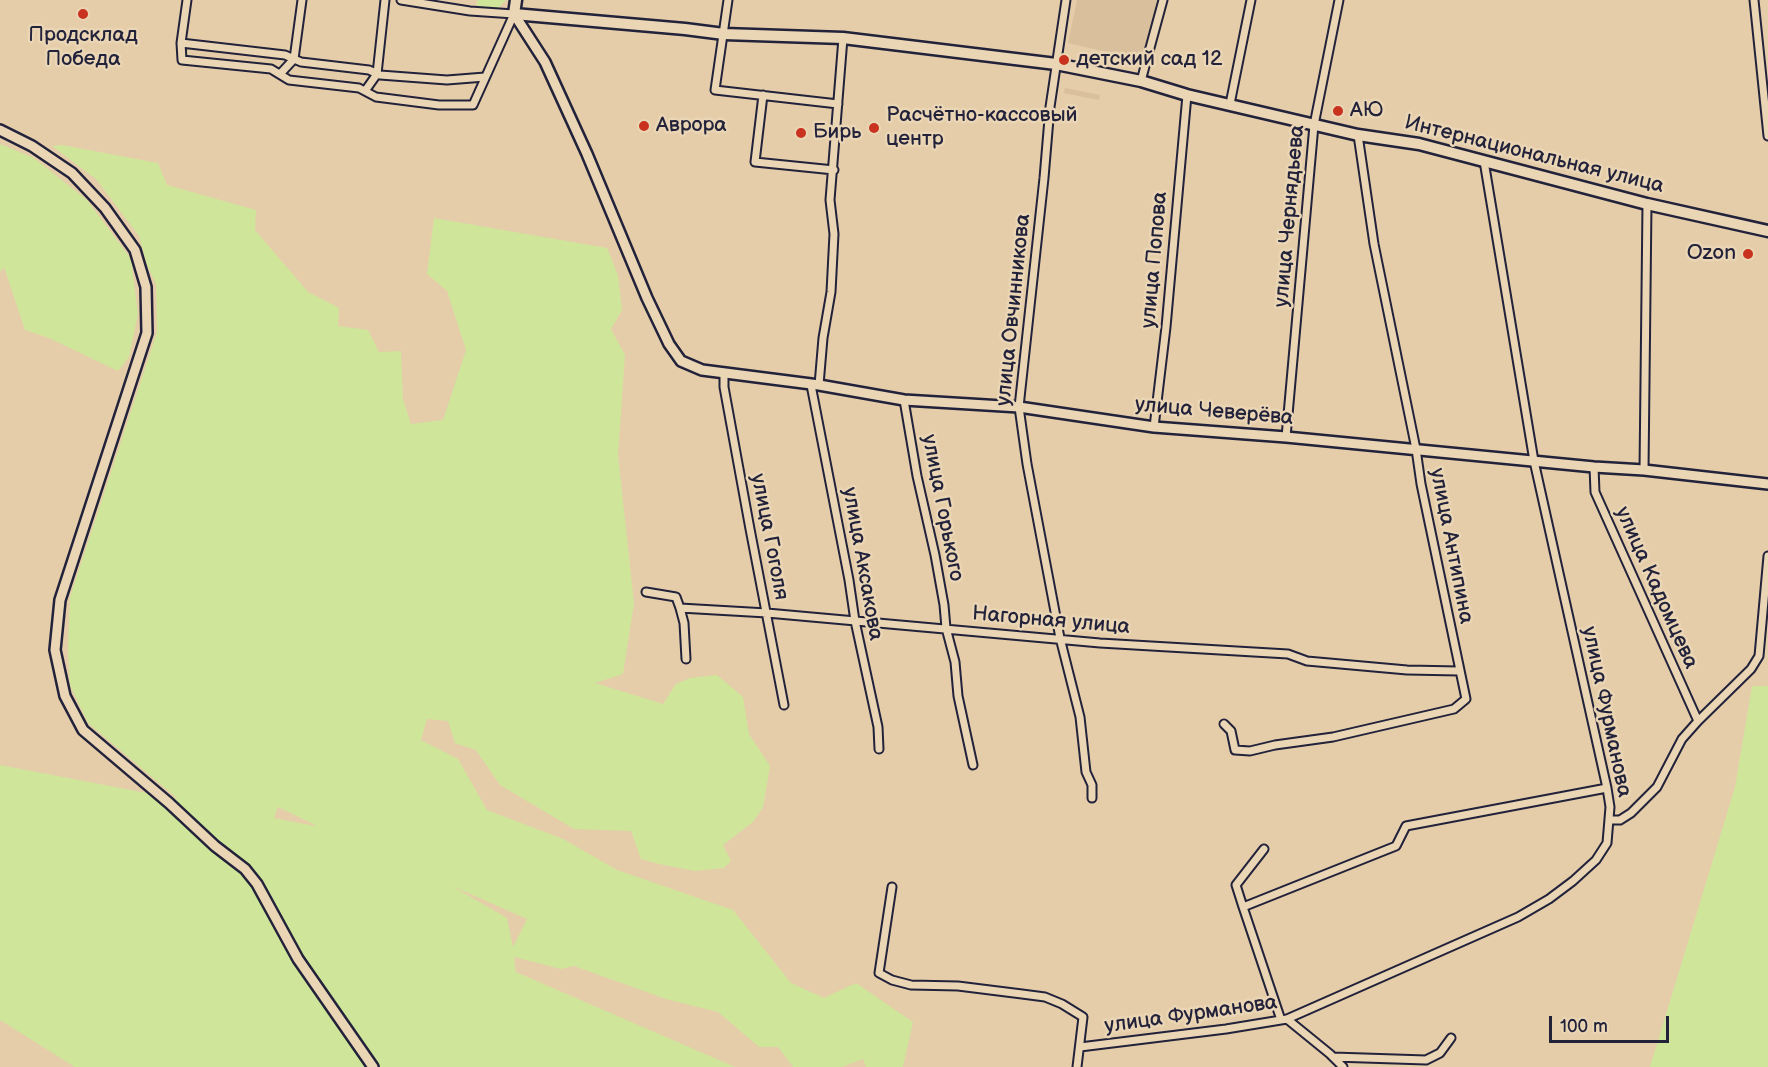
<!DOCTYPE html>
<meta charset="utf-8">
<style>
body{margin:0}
#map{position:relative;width:1768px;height:1067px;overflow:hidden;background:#e5cdaa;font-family:"Balsamiq Sans",sans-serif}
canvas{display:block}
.scale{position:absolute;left:1549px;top:1016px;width:120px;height:27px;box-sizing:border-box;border:3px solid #22223b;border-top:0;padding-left:8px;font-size:18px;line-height:21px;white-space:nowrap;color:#22223b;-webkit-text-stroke:4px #ead5b4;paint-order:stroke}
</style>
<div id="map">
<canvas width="1768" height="1067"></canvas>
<div class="scale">100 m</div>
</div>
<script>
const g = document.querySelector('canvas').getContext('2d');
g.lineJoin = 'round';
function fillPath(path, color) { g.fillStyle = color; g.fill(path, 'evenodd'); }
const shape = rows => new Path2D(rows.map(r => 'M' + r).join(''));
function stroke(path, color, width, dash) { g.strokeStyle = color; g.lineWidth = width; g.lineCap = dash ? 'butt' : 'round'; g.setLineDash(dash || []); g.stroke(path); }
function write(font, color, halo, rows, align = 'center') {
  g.font = font + ' "Balsamiq Sans",sans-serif'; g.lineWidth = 5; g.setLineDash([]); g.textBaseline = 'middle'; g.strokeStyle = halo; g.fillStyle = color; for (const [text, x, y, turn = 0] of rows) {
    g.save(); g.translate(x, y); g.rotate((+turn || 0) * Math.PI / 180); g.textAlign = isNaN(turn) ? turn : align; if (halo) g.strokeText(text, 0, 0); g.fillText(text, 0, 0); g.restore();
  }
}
fillPath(shape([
 [1077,0,1159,0,1142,60,1068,43],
 [1065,88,1100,95,1099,100,1064,93]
]), '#d9bf9b');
fillPath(shape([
 [478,0,506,0,498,8,492,10,478,7,476,3],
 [0,144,34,158,87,200,131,259,138,314,129,357,118,371,49,338,25,330,4,267,0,272],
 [62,145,158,163,167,185,256,210,255,230,308,292,339,308,338,326,368,330,379,352,401,351,403,399,411,424,443,420,466,350,447,291,427,274,434,218,607,248,618,275,622,310,611,329,625,355,618,455,634,603,623,674,595,683,663,704,676,684,690,678,717,675,743,697,749,734,770,766,763,807,753,822,723,845,731,861,724,868,695,871,659,864,641,859,631,831,574,829,500,785,476,750,455,743,448,721,427,719,421,740,458,759,487,810,563,839,617,870,733,910,791,983,824,998,856,983,913,1022,903,1067,866,1067,863,1059,842,1067,793,1067,778,1047,759,1047,718,1012,666,999,574,966,561,969,514,957,516,972,735,1067,75,1067,0,1020,0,765,178,799,88,723,70,685,68,651,70,597,157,332,156,284,147,265,139,236,96,179,52,146],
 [278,807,315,825,315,826,274,818],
 [452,886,527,919,513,947,507,918],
 [1752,686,1768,686,1768,1067,1650,1067,1735,787]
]), '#cfe59a');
const minor = shape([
 [187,0,181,43,285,55,301,62,369,70,380,75,447,80,485,77],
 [728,0,715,90,838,104],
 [1066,0,1050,107,1044,178,1019,407,1027,464,1060,638,1080,717,1086,772,1092,785,1092,798],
 [1754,0,1768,136],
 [181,43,182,60,271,69,289,80,359,88,376,97,439,105,473,105,514,14,470,11,401,0],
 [280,74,294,59,302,0],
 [1141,81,1163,0],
 [365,91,377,74,385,0],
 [763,95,755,162,834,170],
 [1230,104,1251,0],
 [724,374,724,387,750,529,784,705],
 [811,385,849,580,855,621,878,727,879,749],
 [819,385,823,338,831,292,834,234,830,200,843,38],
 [904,400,917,476,935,555,944,605,946,628,955,662,958,696,973,765],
 [1154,427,1166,327,1187,95],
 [1286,437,1314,125,1339,0],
 [1594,467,1595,492,1698,721],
 [1644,470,1647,204],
 [646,592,676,597,680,608,767,613,1100,643,1288,654,1307,661,1407,670,1459,671],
 [680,608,684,623,686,659],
 [1224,724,1231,731,1235,750,1250,751,1275,745,1333,737,1454,709,1466,699,1421,484,1416,449,1374,244,1358,135],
 [1610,820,1620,820,1631,813,1657,787,1682,739,1698,721,1751,669,1759,656,1768,556],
 [892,887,879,973,892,980,911,985,958,986,1022,994,1045,997,1062,1004,1083,1017,1077,1067],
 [1243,907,1236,885,1264,849],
 [1287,1019,1330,1054,1343,1067],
 [1281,1020,1243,907,1396,846,1406,826,1607,788],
 [1080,1047,1226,1029,1287,1019,1518,917,1549,899,1573,881,1596,860,1607,843,1610,807,1607,788,1534,461,1484,161],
 [1333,1057,1426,1060,1440,1053,1451,1038]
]);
const tertiary = shape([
 [514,14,545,62,587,154,647,298,669,344,681,361,702,370,819,385,904,400,1019,407,1154,427,1286,437,1594,467,1644,470,1768,484],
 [0,130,32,146,72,173,105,208,135,250,146,287,147,333,60,600,55,650,65,696,83,730,169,803,215,846,245,869,257,884,298,959,373,1067]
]);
const secondary = shape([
 [516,0,514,14,685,29,724,34,843,38,1056,64,1141,81,1187,95,1358,135,1419,144,1647,204,1768,231]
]);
stroke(minor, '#22223b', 11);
stroke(tertiary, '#22223b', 14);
stroke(secondary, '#22223b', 15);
stroke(minor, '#ead5b4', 7);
stroke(tertiary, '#ead5b4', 9);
stroke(secondary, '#ead5b4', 10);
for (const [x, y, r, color] of [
 [83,14,6,"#c8321e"],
 [1064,60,6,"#c8321e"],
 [1338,111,6,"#c8321e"],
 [644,126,6,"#c8321e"],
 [874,128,6,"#c8321e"],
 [801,133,6,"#c8321e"],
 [1748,254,6,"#c8321e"]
]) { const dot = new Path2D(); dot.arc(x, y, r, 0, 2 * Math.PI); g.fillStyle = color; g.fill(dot); stroke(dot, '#ead5b4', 2); }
write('21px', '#22223b', '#ead5b4', [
 ["Продсклад",83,36,"center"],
 ["Победа",83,60,"center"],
 ["детский сад 12",1076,60],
 ["АЮ",1350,111],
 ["Расчётно-кассовый",886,116],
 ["центр",886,140],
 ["Аврора",656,126],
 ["Бирь",813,133],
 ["Ozon",1736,254,"right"]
], 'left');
write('21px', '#22223b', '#ead5b4', [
 ["Интернациональная улица",1534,155,14],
 ["улица Чернядьева",1290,216,-85],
 ["улица Попова",1155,260,-85],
 ["улица Овчинникова",1014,310,-84],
 ["улица Чеверёва",1214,412,5],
 ["улица Горького",942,508,79],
 ["улица Гоголя",769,537,79],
 ["улица Антипина",1451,546,79],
 ["улица Аксакова",862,564,80],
 ["улица Кадомцева",1656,588,66],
 ["Нагорная улица",1051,621,5],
 ["улица Фурманова",1606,712,78],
 ["улица Фурманова",1191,1015,-8]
]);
</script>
